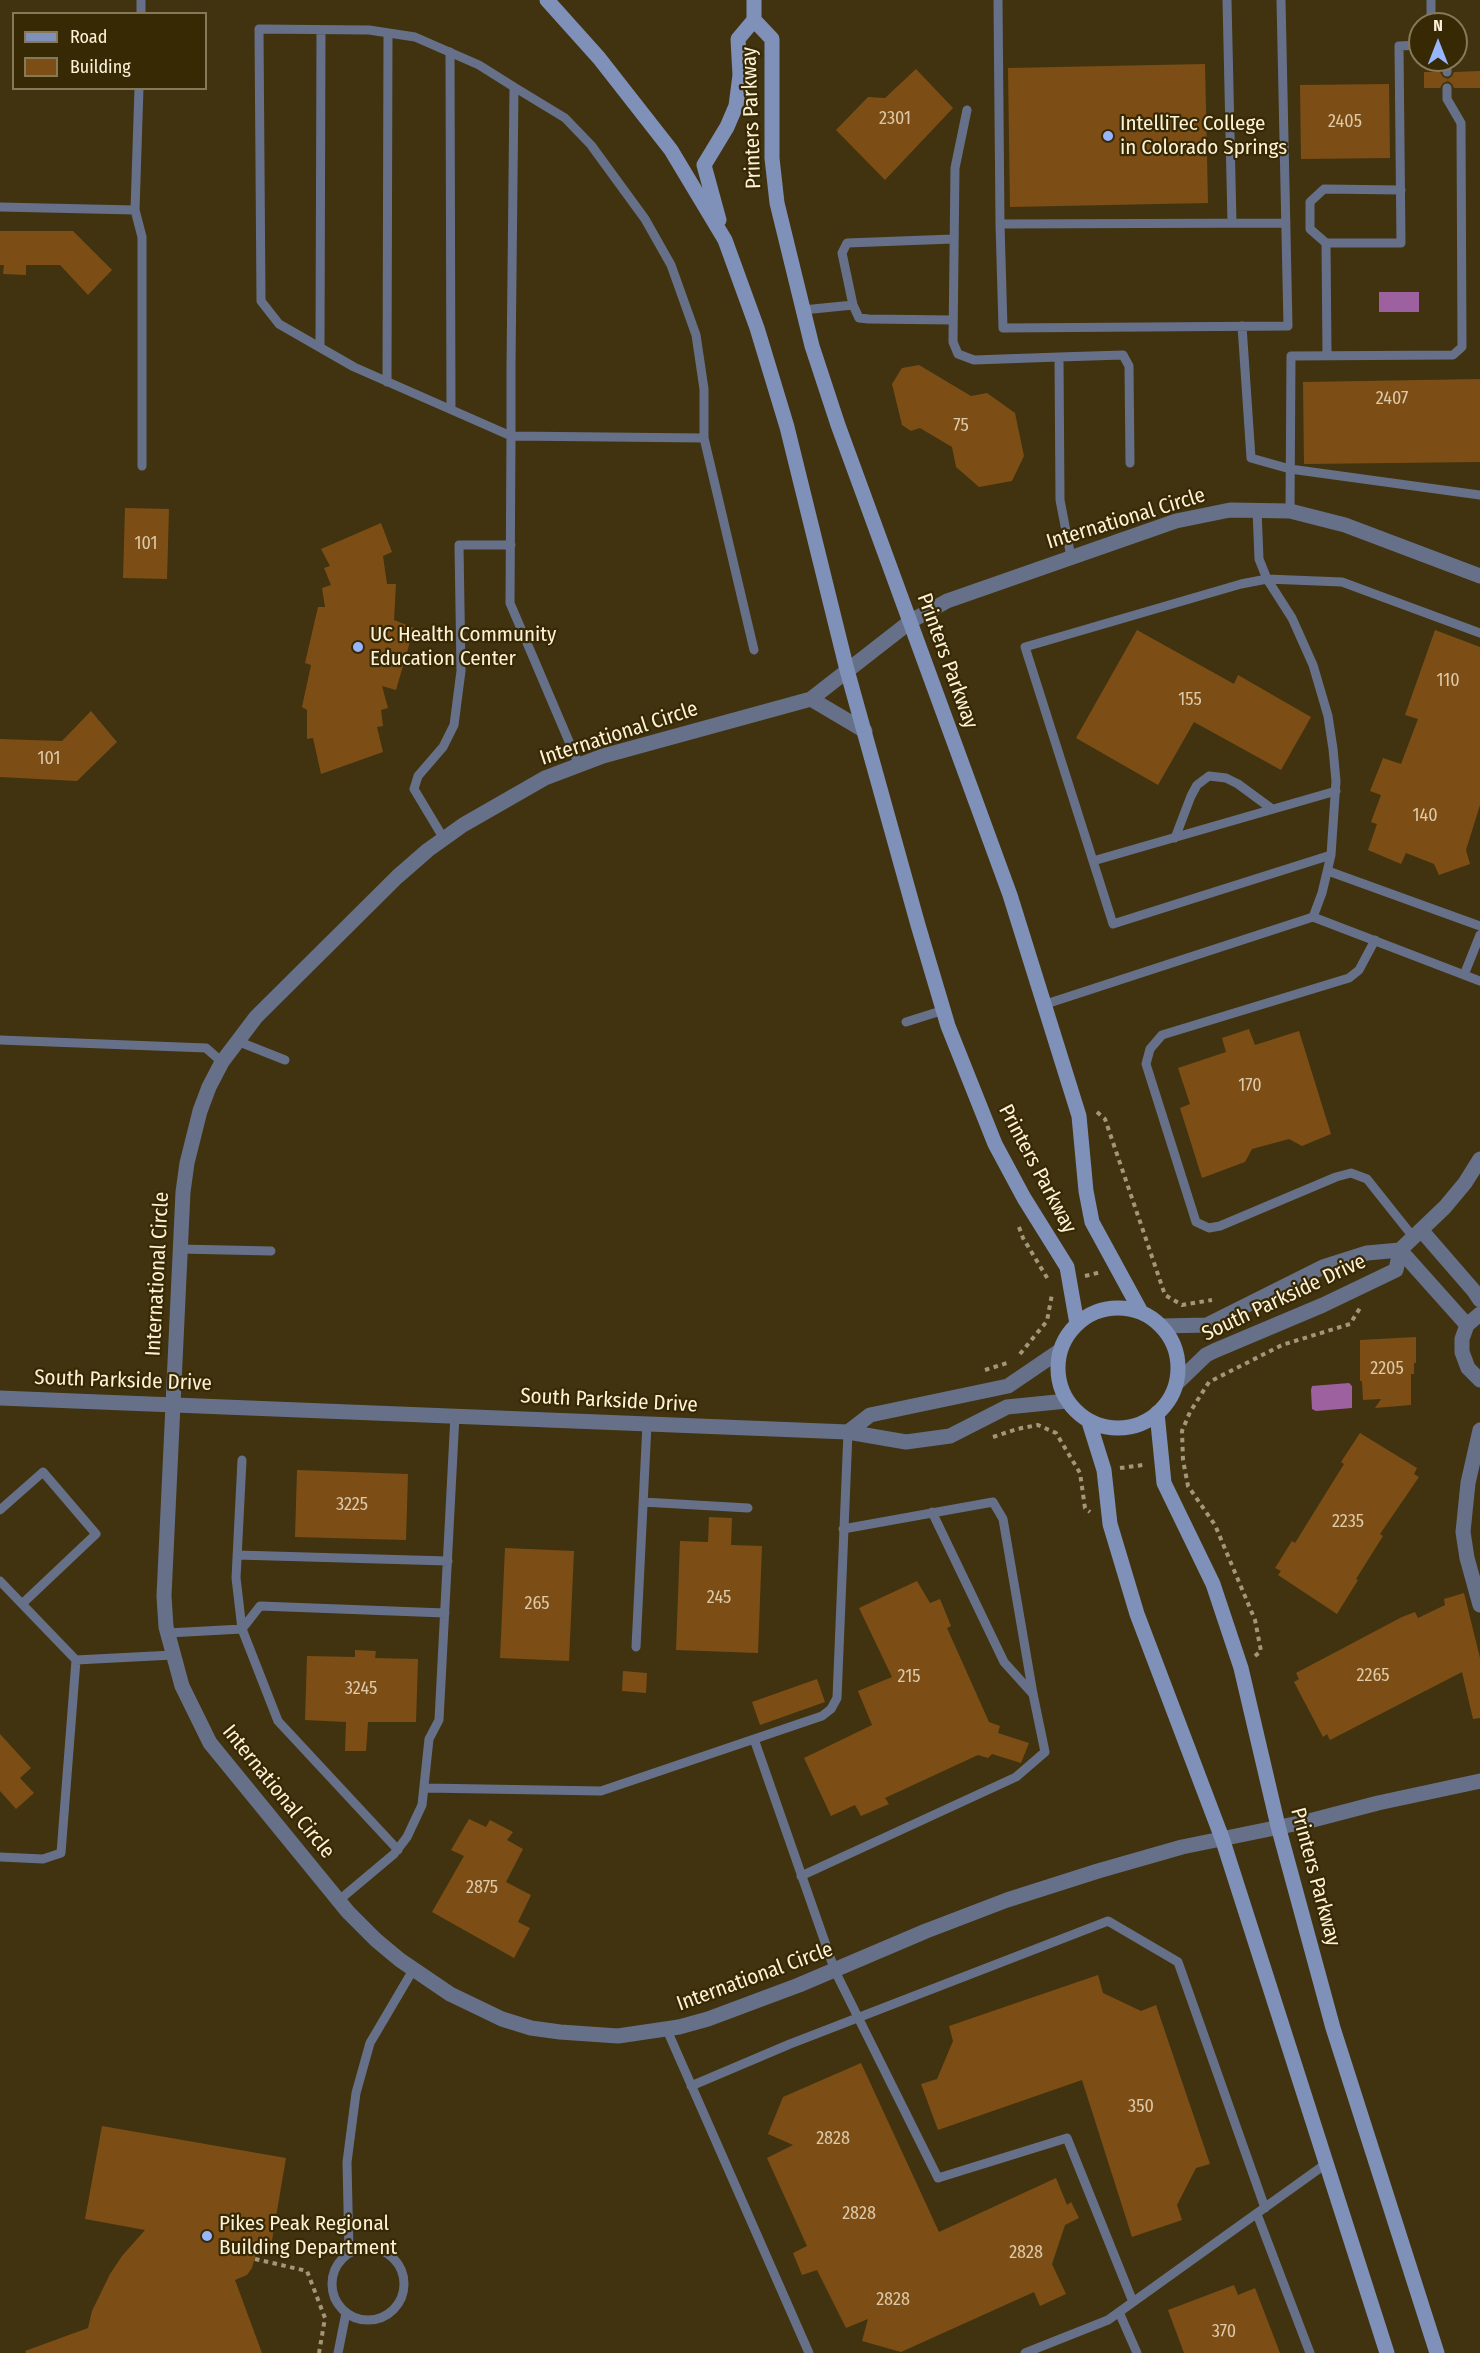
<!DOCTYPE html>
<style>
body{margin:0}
#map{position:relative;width:1480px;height:2353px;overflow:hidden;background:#413310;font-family:"Fira Sans Condensed",sans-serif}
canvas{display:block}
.legend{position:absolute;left:12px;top:12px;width:195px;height:78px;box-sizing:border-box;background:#372904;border:2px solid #867959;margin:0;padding:8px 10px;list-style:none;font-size:18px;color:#fdf2d8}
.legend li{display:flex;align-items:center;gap:12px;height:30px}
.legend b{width:30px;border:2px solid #867959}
.north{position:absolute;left:1408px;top:12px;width:60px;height:60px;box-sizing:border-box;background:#372904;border:2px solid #867959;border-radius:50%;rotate:0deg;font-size:16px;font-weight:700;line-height:24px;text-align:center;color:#fdf2d8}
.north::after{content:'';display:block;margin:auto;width:21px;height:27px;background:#98b6fd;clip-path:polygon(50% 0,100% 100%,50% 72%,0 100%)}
</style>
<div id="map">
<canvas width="1480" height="2353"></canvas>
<ul class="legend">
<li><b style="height:8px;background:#8091b9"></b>Road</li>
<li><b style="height:16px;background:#7c4e16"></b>Building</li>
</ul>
<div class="north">N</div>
</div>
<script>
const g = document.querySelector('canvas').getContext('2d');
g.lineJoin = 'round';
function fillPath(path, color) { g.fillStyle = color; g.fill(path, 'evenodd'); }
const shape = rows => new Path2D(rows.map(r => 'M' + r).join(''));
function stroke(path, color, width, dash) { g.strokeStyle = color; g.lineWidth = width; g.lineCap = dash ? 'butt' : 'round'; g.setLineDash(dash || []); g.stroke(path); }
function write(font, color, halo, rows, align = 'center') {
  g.font = font + ' "Fira Sans Condensed",sans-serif'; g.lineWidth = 4.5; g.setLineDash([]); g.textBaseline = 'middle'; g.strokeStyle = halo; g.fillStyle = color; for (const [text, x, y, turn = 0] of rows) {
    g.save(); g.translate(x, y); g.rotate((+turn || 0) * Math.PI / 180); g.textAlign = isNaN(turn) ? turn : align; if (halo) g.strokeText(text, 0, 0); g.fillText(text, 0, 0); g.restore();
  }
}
fillPath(shape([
 [1379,292,1419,292,1419,312,1379,312],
 [1349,1383,1352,1386,1352,1408,1316,1411,1312,1409,1311,1390,1312,1386]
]), '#9e619f');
fillPath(shape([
 [1205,64,1208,203,1010,207,1008,68],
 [916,69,953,108,885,180,836,130,868,97,885,98],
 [1480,71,1480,88,1454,88,1452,84,1448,81,1443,83,1440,88,1424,88,1424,72,1440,72,1443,77,1448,79,1452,76,1454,72],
 [1389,84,1390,158,1301,159,1300,85],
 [0,231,73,231,112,270,88,295,60,265,26,265,26,275,3,274,4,265,0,265],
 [919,365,971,396,987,393,1015,413,1024,456,1012,481,979,487,956,467,952,447,920,428,911,431,902,425,892,384,902,368],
 [1480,379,1480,462,1304,464,1303,382],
 [125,508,169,509,167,579,123,578],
 [381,523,392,552,383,556,387,584,396,584,394,620,414,628,396,690,382,686,388,708,381,710,383,726,377,727,383,752,321,774,313,738,307,739,307,710,302,707,311,665,305,663,318,607,325,607,322,588,331,585,324,568,330,566,321,549],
 [1137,630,1234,684,1238,675,1311,717,1281,770,1194,722,1158,785,1076,738],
 [1435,630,1480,647,1480,805,1466,850,1470,864,1439,875,1434,864,1406,853,1401,864,1368,850,1377,824,1371,822,1381,795,1370,791,1383,758,1401,764,1418,719,1405,715],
 [91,711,117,742,77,781,0,777,0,739,62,741],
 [1249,1029,1255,1045,1299,1031,1331,1134,1302,1146,1289,1139,1252,1149,1245,1162,1202,1178,1180,1108,1190,1104,1178,1068,1226,1052,1222,1038],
 [1416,1337,1416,1363,1414,1363,1414,1374,1411,1374,1411,1405,1375,1408,1381,1399,1363,1400,1362,1381,1360,1381,1360,1340],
 [1360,1433,1417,1468,1414,1474,1419,1477,1380,1534,1383,1536,1356,1579,1358,1580,1337,1614,1278,1575,1281,1571,1275,1568,1292,1541,1295,1543,1344,1464,1341,1462],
 [297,1470,408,1474,406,1540,295,1537],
 [709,1517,732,1518,731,1545,762,1546,758,1653,676,1650,680,1541,708,1542],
 [505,1548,574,1551,569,1661,500,1658],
 [917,1581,930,1603,940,1599,951,1626,947,1628,989,1722,1000,1726,998,1733,1029,1743,1021,1763,992,1754,988,1758,978,1755,885,1798,889,1804,861,1816,855,1805,831,1816,804,1758,872,1725,858,1691,892,1677,859,1608],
 [1464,1593,1480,1658,1480,1718,1473,1719,1462,1672,1330,1740,1327,1734,1323,1737,1294,1682,1299,1679,1296,1673,1402,1617,1415,1612,1418,1618,1445,1605,1444,1599],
 [355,1650,376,1651,375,1658,418,1659,416,1722,368,1722,366,1751,345,1751,346,1722,305,1720,307,1656,355,1657],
 [623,1671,647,1673,646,1693,622,1691],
 [817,1679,825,1702,760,1725,752,1702],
 [0,1734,31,1768,20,1778,34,1793,16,1809,0,1791],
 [469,1819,486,1827,490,1820,513,1832,507,1840,523,1849,506,1882,531,1895,518,1922,530,1928,514,1958,432,1912,464,1856,451,1850],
 [1098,1975,1103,1993,1141,2011,1156,2005,1210,2164,1196,2168,1177,2205,1182,2220,1132,2237,1082,2080,938,2130,921,2084,937,2079,953,2041,949,2026],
 [861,2063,939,2232,1056,2178,1067,2205,1071,2202,1079,2218,1065,2225,1052,2264,1066,2294,1040,2306,1034,2292,901,2352,862,2341,868,2319,846,2328,817,2270,802,2275,793,2253,807,2246,767,2158,793,2145,768,2134,783,2097],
 [102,2126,286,2158,270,2252,257,2250,252,2268,247,2275,235,2280,262,2353,26,2353,25,2351,88,2328,92,2311,110,2274,122,2256,145,2230,85,2219],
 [1234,2285,1238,2295,1255,2288,1280,2353,1184,2353,1168,2310]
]), '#7c4e16');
stroke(shape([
 [1097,1112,1105,1119,1165,1295,1182,1305,1212,1300],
 [1019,1227,1023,1238,1049,1281],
 [1085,1276,1101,1272],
 [1020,1354,1047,1321,1052,1294],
 [985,1370,1007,1363],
 [993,1437,1017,1429,1038,1425,1056,1433,1080,1473,1085,1508,1090,1512],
 [1120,1468,1143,1465],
 [1255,1656,1261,1651,1255,1620,1215,1525,1188,1486,1183,1460,1182,1431,1190,1412,1209,1382,1282,1345,1350,1324,1360,1308],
 [255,2259,307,2271,325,2318,319,2353]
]), '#a49779', 4, [4.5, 4.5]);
stroke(shape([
 [998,0,1000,224,1003,328,1288,326,1281,0],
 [1227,0,1232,223],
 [1431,0,1431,24],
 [141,14,141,0],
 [450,52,451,409],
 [1447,72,1447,60],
 [514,87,565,118,591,145,645,219,671,265,696,335,704,389,704,438],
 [967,110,955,168,953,342,958,354,974,360,1059,357],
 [0,207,135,210,139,88],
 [135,210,142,237,142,466],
 [1000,224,1286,223],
 [1326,243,1310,229,1310,202,1324,189,1401,190],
 [853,305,842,253,847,243,953,239],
 [803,310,853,305,859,318,869,319,953,320],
 [1242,326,1251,458,1290,469,1480,495],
 [320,347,321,30],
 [1327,355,1326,243,1401,243,1399,46,1420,45],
 [387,382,388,33],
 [1290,511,1291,356,1453,355,1462,347,1461,123,1447,99,1447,88],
 [1071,557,1060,500,1059,357,1123,355,1129,366,1130,463],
 [579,765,510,603,511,436,511,366,514,87,479,65,415,37,369,30,259,29,261,301,279,324,354,367,511,436,704,438,754,650],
 [1175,838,1191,796,1197,785,1209,776,1226,778,1238,784,1272,809],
 [444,839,414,789,418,776,443,747,454,725,461,671,459,545,511,545],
 [1331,855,1113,924,1025,647,1241,584,1267,579,1342,582,1480,633],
 [1093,861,1336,791],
 [1328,871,1480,926],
 [1313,917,1480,981],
 [1375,940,1359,970,1349,978,1162,1035,1150,1049,1146,1064,1196,1222,1209,1228,1220,1226,1336,1177,1351,1173,1367,1179,1414,1238],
 [1464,975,1480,935],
 [1043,1005,1313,917,1322,893,1331,855,1336,781,1333,749,1328,716,1313,665,1292,618,1267,579,1259,559,1257,510],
 [906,1022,944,1010],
 [0,1040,206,1048,222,1062],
 [237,1041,285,1060],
 [180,1249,271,1251],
 [242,1460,236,1578,242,1629,278,1721,398,1850],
 [643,1502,748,1508],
 [0,1510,43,1472,96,1534,22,1604],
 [932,1512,1004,1662,1032,1693],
 [237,1555,448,1561],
 [0,1581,76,1660,173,1655],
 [168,1633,242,1629,260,1606,445,1613],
 [636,1647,647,1424],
 [754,1739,835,1971,938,2178,1067,2138,1133,2302],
 [425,1788,601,1791,822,1716,831,1709,837,1698,848,1432],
 [0,1857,43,1859,61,1853,76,1660],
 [801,1876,1016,1777,1045,1752,1033,1694,1003,1519,993,1502,843,1529],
 [338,1901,394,1854,407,1837,422,1805,429,1739,439,1720,455,1415],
 [667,2030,809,2353],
 [691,2086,790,2044,1108,1921,1178,1962,1265,2208],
 [1257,2214,1310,2353],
 '332 2284a36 36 0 1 1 72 0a36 36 0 1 1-72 0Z',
 [349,2252,347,2162,356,2093,370,2043,413,1970],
 [1119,2312,1137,2353],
 [338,2353,346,2313],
 [1025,2353,1108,2320,1327,2163]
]), '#667189', 9);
stroke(shape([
 [1480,576,1345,525,1290,511,1230,510,1176,521,947,601,911,621,811,699,603,756,545,778,463,825,428,850,397,877,256,1017,222,1062,209,1087,200,1111,187,1163,183,1192,164,1596,166,1627,182,1686,210,1743,348,1912,376,1940,400,1960,450,1994,502,2019,531,2028,560,2032,618,2036,679,2027,708,2019,799,1985,926,1931,1007,1900,1098,1871,1182,1847,1309,1821,1378,1803,1480,1781],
 [811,699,865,731],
 [1422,1231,1474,1291,1480,1300],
 [1400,1250,1467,1325],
 [1480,1314,1467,1325,1462,1339,1462,1352,1468,1368,1480,1380],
 [1163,1326,1207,1325,1323,1267,1367,1253,1400,1250,1445,1207,1465,1183,1480,1159],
 [1178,1382,1206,1355,1214,1351,1323,1305,1396,1270,1400,1250],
 [0,1398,848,1432,906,1442,950,1436,1007,1407,1067,1401],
 [1480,1430,1468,1483,1463,1532,1467,1558,1480,1605],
 [848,1432,870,1415,1008,1386,1058,1352]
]), '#667189', 15);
stroke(shape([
 [547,0,599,58,671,150,725,240,757,328,787,427,847,670,918,925,948,1026,995,1144,1024,1198,1067,1267,1077,1324],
 [754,20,772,39,772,158,777,203,812,346,838,425,1010,895,1079,1116,1086,1191,1092,1222,1140,1310],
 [719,220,704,165,727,127,736,106,740,75,738,39,754,20,754,0],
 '1058 1368a60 60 0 1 1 120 0a60 60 0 1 1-120 0Z',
 [1157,1413,1164,1483,1213,1584,1241,1668,1278,1826,1333,2028,1437,2353],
 [1089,1422,1104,1470,1110,1524,1137,1614,1222,1838,1387,2353]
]), '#8091b9', 15);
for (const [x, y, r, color] of [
 [1108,136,6,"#98b6fd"],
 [358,647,6,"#98b6fd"],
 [207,2236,6,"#98b6fd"]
]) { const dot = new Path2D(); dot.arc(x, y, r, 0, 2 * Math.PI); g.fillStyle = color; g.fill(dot); stroke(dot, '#372904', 2); }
write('18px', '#ddc9a8', null, [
 ["2301",895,119],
 ["2405",1345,122],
 ["2407",1392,399],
 ["75",961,426],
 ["101",146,544],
 ["110",1448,681],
 ["155",1190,700],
 ["101",49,759],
 ["140",1425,816],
 ["170",1250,1086],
 ["2205",1387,1369],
 ["3225",352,1505],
 ["2235",1348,1522],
 ["245",719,1598],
 ["265",537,1604],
 ["2265",1373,1676],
 ["215",909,1677],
 ["3245",361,1689],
 ["2875",482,1888],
 ["350",1141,2107],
 ["2828",833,2139],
 ["2828",859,2214],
 ["2828",1026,2253],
 ["2828",893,2300],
 ["370",1224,2332]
]);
write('21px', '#fdf2d8', '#372904', [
 ["Printers Parkway",752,118,-92],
 ["International Circle",1126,519,-17],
 ["Printers Parkway",947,661,70],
 ["International Circle",619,734,-18],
 ["Printers Parkway",1037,1169,62],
 ["International Circle",158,1274,-87],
 ["South Parkside Drive",1284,1298,-25],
 ["South Parkside Drive",123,1381,2],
 ["South Parkside Drive",609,1401,3],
 ["International Circle",278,1792,51],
 ["Printers Parkway",1315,1877,75],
 ["International Circle",755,1977,-20]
]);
write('21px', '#fdf2d8', '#372904', [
 ["IntelliTec College",1120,124],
 ["in Colorado Springs",1120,148],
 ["UC Health Community",370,635],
 ["Education Center",370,659],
 ["Pikes Peak Regional",219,2224],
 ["Building Department",219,2248]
], 'left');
</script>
